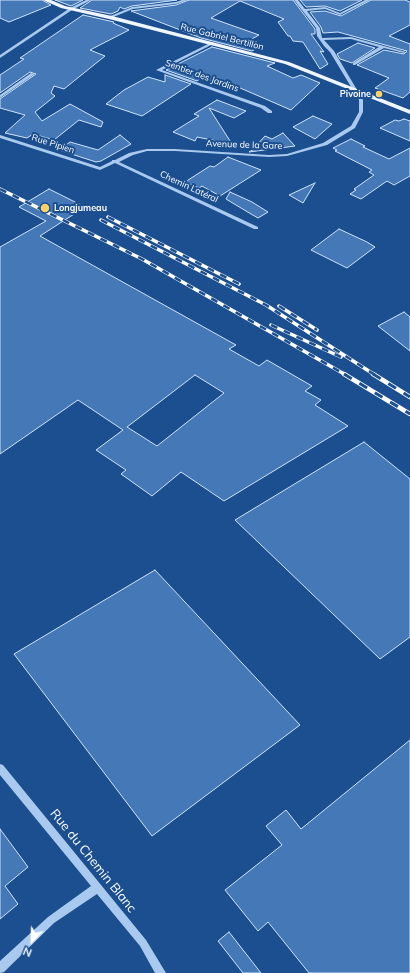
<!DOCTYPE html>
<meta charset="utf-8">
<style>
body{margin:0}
#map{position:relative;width:410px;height:973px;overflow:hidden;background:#1b4f8f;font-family:Mulish,sans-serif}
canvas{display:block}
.north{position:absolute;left:12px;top:921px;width:40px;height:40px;-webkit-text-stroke:3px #1b4f8f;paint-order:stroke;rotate:203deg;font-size:11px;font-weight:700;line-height:16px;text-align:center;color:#fff}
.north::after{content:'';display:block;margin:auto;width:14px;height:18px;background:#fff;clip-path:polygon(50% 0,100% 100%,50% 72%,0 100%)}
</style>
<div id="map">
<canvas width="410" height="973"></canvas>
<div class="north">N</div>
</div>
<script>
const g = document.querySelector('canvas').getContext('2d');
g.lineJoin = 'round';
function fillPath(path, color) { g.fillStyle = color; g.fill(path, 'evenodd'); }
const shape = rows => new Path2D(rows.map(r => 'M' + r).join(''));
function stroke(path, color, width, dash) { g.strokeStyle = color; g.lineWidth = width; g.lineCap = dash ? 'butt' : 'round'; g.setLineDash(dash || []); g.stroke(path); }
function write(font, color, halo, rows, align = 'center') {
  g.font = font + ' Mulish,sans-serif'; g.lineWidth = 4; g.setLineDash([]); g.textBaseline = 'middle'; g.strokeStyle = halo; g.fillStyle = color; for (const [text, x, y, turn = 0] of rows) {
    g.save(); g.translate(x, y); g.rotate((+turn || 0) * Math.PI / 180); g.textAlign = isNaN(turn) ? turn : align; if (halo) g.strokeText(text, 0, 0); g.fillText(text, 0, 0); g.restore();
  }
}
const building = shape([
 [0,0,42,0,51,5,9,22,0,18,0,0],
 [55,0,83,0,71,6,55,0],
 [92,0,177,0,132,6,124,9,120,7,118,11,111,14,80,8,92,0],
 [189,0,293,0,315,29,315,34,311,34,324,52,320,51,328,64,320,69,303,42,293,41,290,36,288,36,278,22,284,19,240,1,211,18,259,35,250,40,257,42,253,45,259,47,252,51,201,38,131,11,176,5,189,0],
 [300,0,362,0,340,11,325,6,306,7,300,0],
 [371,0,405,0,410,2,410,25,389,36,410,44,410,92,403,98,375,88,389,78,357,65,384,50,404,54,407,51,338,32,323,33,321,27,310,12,325,11,341,16,371,0],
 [83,15,114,22,113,23,129,30,90,50,105,56,64,89,54,86,51,93,55,96,35,112,42,121,70,104,103,122,101,127,79,120,54,140,33,134,27,138,5,133,25,115,0,108,0,99,36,74,30,72,0,93,0,75,24,59,20,58,83,15],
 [358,43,375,48,352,63,340,59,337,54,358,43],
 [212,47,275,63,267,66,293,78,301,75,320,83,291,110,217,78,209,81,201,78,197,81,166,70,212,47],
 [165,75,191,84,142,116,106,104,124,90,148,77,165,82,165,75],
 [217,100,246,111,234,118,209,108,232,144,197,137,195,141,173,132,199,116,194,114,217,100],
 [313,116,332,124,315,139,293,127,313,116],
 [404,119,410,121,410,141,380,128,395,120,399,121,404,119],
 [283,133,295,146,249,152,256,148,254,148,265,136,272,139,283,133],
 [120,135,131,144,101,161,96,162,59,150,70,142,98,150,120,135],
 [351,139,365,146,363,147,389,159,410,148,410,176,394,185,387,181,361,199,350,194,356,190,354,189,374,175,369,172,372,170,335,151,337,150,333,148,351,139],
 [228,157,261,170,220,196,202,186,199,188,185,182,210,166,214,167,228,157],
 [315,183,303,203,289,195,315,183],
 [49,189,85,207,40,236,236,345,229,349,259,366,267,360,312,386,305,391,321,400,315,405,348,426,224,501,181,472,152,496,121,474,126,470,96,450,123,430,78,400,0,454,0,247,46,221,19,207,49,189],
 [195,375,224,393,157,446,127,427,195,375],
 [230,192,252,202,268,212,258,218,251,214,226,199,230,192],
 [339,229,367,242,375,247,347,268,311,250,339,229],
 [404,312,410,317,410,351,378,326,404,312],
 [364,442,410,479,410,637,380,659,235,520,364,442],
 [155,570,300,725,152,836,14,654,155,570],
 [410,740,410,973,309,973,268,922,258,931,225,890,282,845,266,826,286,810,301,829,410,740],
 [0,829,28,867,5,886,18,904,0,919,0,829],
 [229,932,261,973,243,973,218,941,229,932]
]);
fillPath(building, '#4478b7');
stroke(building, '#cfe3fa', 1);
fillPath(shape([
 [86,0,91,0,72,10,0,58,0,55,70,8,86,0],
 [182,0,188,0,176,4,133,9,111,18,108,17,132,7,176,2,182,0],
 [294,0,298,0,305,9,325,7,340,13,365,0,370,0,340,15,325,9,307,11,320,28,322,38,351,37,406,52,404,53,384,48,355,65,353,65,353,63,379,47,351,39,324,40,334,51,363,100,363,112,355,128,327,145,287,156,269,157,175,151,147,151,133,155,119,162,258,227,258,229,254,229,115,163,100,170,0,138,0,135,100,167,112,161,112,160,115,160,129,153,147,149,175,149,269,155,287,154,323,143,351,126,359,112,359,100,330,52,324,46,317,36,316,28,294,0],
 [210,43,213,44,162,70,265,106,272,111,272,113,268,113,261,108,156,70,210,43],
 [31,73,35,74,0,98,0,95,31,73],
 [0,764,3,765,146,940,166,973,155,973,140,946,97,894,54,923,4,972,0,973,0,961,48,917,91,886,0,775,0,764]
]), '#a9c9ee');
fillPath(shape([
 [43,0,51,0,65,6,112,16,289,62,410,110,410,114,285,64,109,19,61,8,43,0]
]), '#f0f6ff');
const railFar1 = shape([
 [0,189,142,259,346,375],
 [108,217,239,284],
 [101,220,266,305,375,375],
 [279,306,317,330],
 [271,325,341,357]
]);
const rail = shape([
 [344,374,410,414],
 [373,374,410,397]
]);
stroke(railFar1, '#fff', 3.5);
stroke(rail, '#fff', 4.5);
stroke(railFar1, '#1b4f8f', 2.5, [7]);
stroke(rail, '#1b4f8f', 3, [9]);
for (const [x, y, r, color] of [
 [379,94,4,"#ffd166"],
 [45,208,5,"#ffd166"]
]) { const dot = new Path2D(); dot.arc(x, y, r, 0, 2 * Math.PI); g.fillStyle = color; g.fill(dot); stroke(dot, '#1b4f8f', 1.5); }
write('9px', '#fff', '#1b4f8f', [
 ["Rue Gabriel Bertillon",222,37,14],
 ["Sentier des Jardins",202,76,20],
 ["Rue Pipien",53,144,18],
 ["Avenue de la Gare",244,145,2],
 ["Chemin Latéral",189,187,25]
]);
write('bold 9px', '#fff', '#1b4f8f', [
 ["Pivoine",371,94],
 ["Longjumeau",54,208,"left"]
], 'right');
write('13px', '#fff', '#1b4f8f', [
 ["Rue du Chemin Blanc",93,861,51]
]);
</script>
